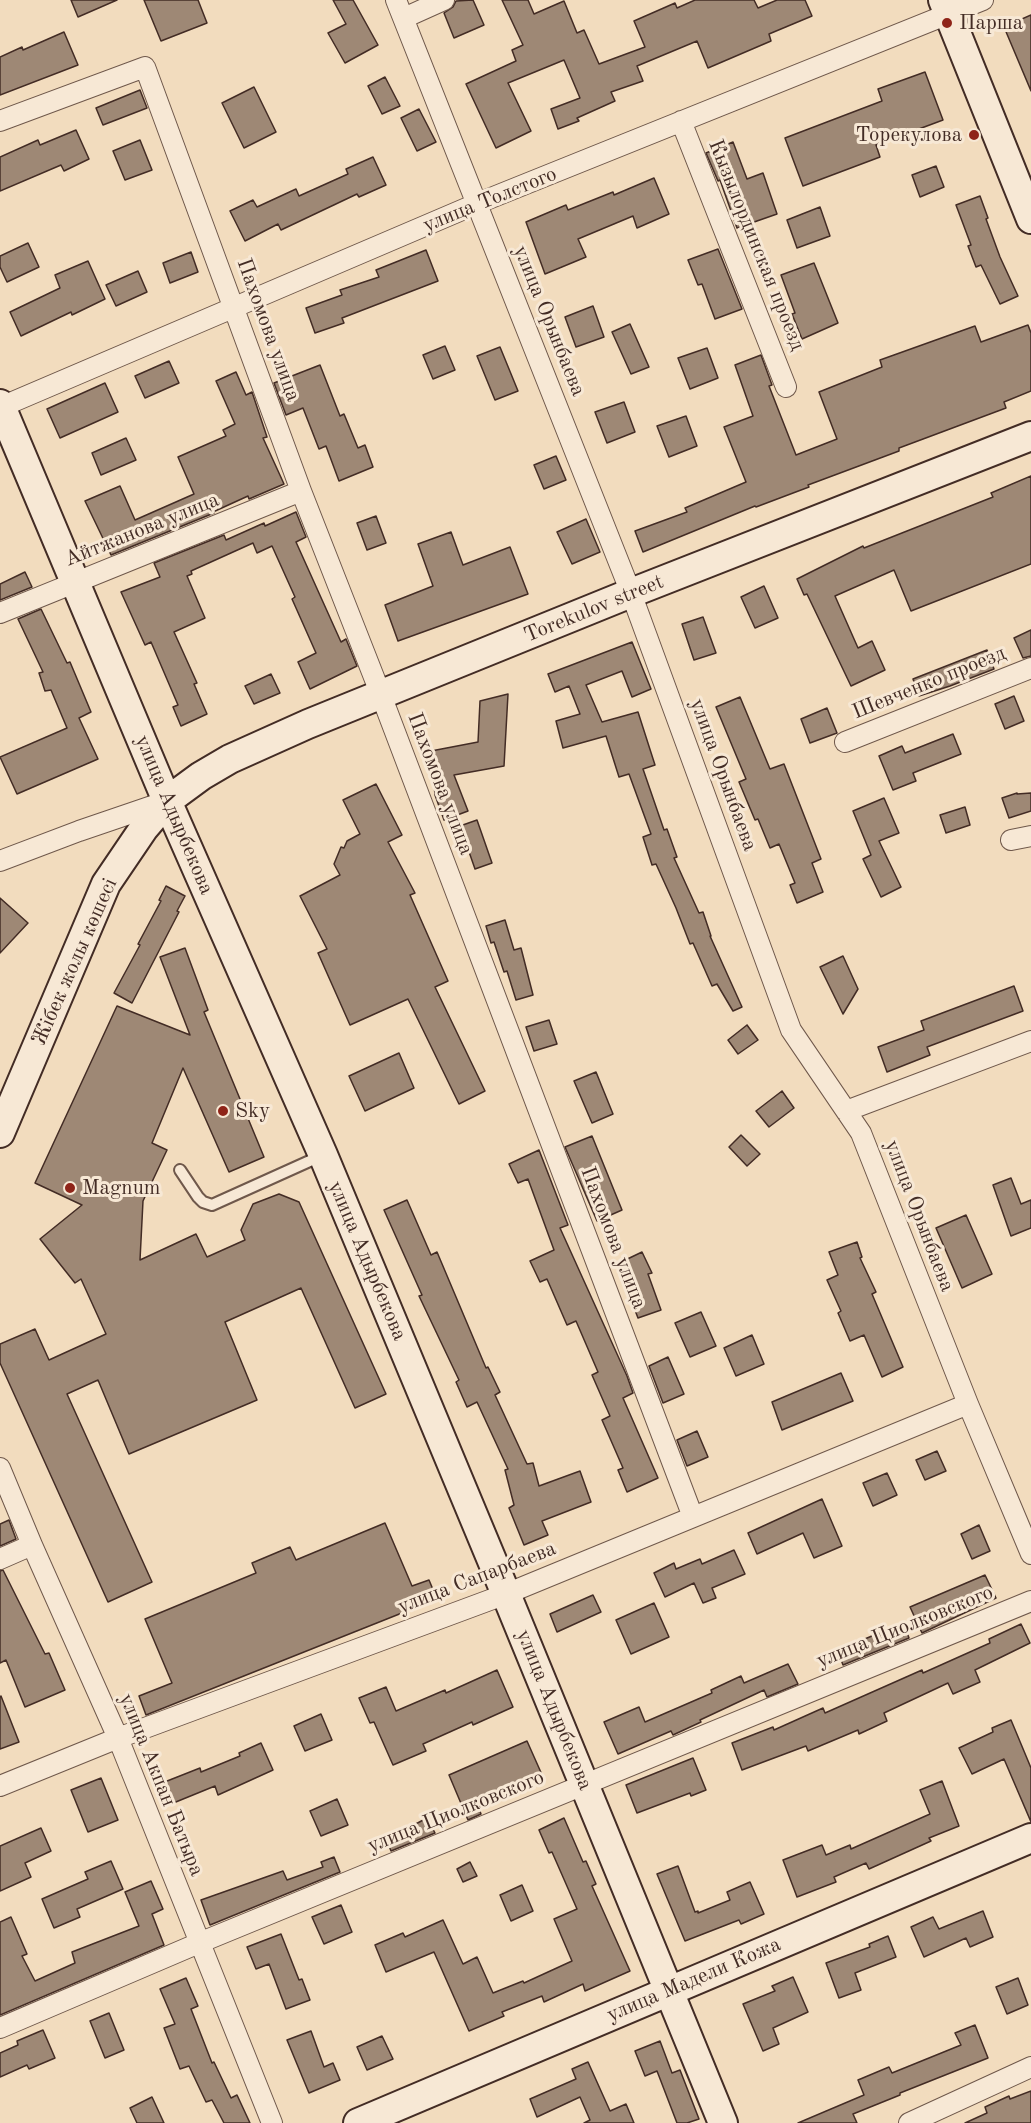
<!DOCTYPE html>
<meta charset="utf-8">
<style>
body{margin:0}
canvas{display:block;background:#f2dcbe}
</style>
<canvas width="1031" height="2123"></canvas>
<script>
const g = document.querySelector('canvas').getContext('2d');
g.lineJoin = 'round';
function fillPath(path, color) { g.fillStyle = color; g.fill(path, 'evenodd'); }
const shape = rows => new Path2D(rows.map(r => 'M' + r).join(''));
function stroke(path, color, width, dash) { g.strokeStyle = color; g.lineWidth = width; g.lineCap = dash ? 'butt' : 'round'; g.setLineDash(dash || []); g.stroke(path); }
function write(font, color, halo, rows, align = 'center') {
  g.font = font + ' "Old Standard TT",serif'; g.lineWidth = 6; g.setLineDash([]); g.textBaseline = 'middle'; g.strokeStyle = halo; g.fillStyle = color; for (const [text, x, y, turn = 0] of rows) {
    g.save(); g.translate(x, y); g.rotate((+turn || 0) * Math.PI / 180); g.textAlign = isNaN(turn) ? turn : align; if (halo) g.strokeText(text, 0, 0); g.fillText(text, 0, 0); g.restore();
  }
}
const building = shape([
 [71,0,117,0,78,17,71,0],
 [144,0,198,0,207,23,161,41,144,0],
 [333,0,353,0,378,45,345,63,328,33,346,24,333,0],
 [473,0,484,25,454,38,444,13,453,7,456,1,473,0],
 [502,0,528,0,534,14,564,1,577,33,584,30,599,64,645,47,634,21,675,3,677,8,695,0,754,0,758,8,777,0,805,0,812,16,769,34,771,41,708,68,697,41,637,66,643,81,611,92,615,101,577,118,579,121,558,129,551,109,580,98,564,60,508,83,531,131,496,148,466,84,516,61,512,50,523,45,502,0],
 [1031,15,1031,91,1004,27,1031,15],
 [64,32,78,65,0,95,0,57,22,47,23,50,64,32],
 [925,72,943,120,876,145,880,157,803,186,785,138,882,101,878,89,925,72],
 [385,77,400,106,382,114,368,86,385,77],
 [254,87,276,132,244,148,222,103,254,87],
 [140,90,147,108,103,125,96,108,140,90],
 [419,109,436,142,417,151,401,118,419,109],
 [76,130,89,159,64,171,61,165,0,191,0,157,38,140,40,145,76,130],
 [140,140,152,170,125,180,113,151,140,140],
 [733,142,747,179,763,173,777,214,737,228,720,180,718,181,706,153,733,142],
 [373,157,386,185,359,197,357,194,281,230,278,224,245,241,230,211,253,200,257,207,296,189,299,196,348,174,346,169,373,157],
 [936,166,944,187,920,197,912,175,936,166],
 [654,178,669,214,637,228,633,216,578,239,586,257,545,274,526,222,566,205,568,210,613,192,614,195,654,178],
 [980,196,988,218,986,219,1000,257,1018,296,1000,304,981,265,976,267,968,246,971,245,956,205,980,196],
 [820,207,830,236,797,248,787,220,820,207],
 [28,243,39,267,7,282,0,267,0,256,28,243],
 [718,249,742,309,715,319,702,284,698,285,688,260,718,249],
 [426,250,438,281,342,318,344,323,315,333,306,308,342,295,340,290,379,277,376,270,426,250],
 [191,252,198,272,170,283,163,263,191,252],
 [88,261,105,299,72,315,71,312,21,336,10,312,60,288,55,275,88,261],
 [814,263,838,323,802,339,792,314,795,313,781,275,814,263],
 [138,271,147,292,116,306,106,285,138,271],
 [593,306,604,337,576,347,565,317,593,306],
 [630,324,649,367,631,374,612,332,630,324],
 [1028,325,1031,333,1031,391,1004,402,1006,408,899,448,899,451,808,485,809,487,756,507,755,506,643,552,635,531,687,512,685,508,746,482,724,427,753,416,735,365,761,355,772,385,769,386,796,455,837,439,819,392,882,367,880,360,975,326,981,342,1028,325],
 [445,346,455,370,433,379,423,355,445,346],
 [500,347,518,391,495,400,477,356,500,347],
 [707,348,718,378,690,389,678,358,707,348],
 [169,361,179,383,145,398,135,376,169,361],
 [320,365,340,416,344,414,358,448,365,445,373,467,339,481,326,446,319,449,303,408,286,415,274,383,320,365],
 [236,372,246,395,252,392,267,437,263,438,284,484,249,499,248,496,213,512,214,513,111,555,85,501,120,486,135,520,194,494,178,457,226,436,223,430,235,424,216,381,236,372],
 [105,383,118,412,60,438,47,409,105,383],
 [624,402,635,432,607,443,595,412,624,402],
 [686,416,697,446,669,457,657,426,686,416],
 [126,438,136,460,101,475,92,453,126,438],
 [556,456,566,480,544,489,534,465,556,456],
 [1031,476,1031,564,911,611,894,570,835,596,858,648,872,641,885,670,851,686,807,594,804,595,797,579,863,546,864,548,993,497,991,493,1031,476],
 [296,512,306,537,296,542,341,642,346,639,357,666,310,689,298,662,316,653,292,599,295,597,272,546,257,553,253,543,191,571,192,574,187,576,205,618,174,632,197,683,194,684,207,714,181,726,173,707,178,705,151,642,145,645,121,592,160,577,154,563,224,535,226,540,264,523,265,526,296,512],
 [376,516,386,543,367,550,357,523,376,516],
 [586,519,600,552,572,564,557,532,586,519],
 [451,532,463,565,510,547,528,594,398,641,385,605,433,586,418,544,451,532],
 [25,572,32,587,0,600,0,584,25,572],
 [764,586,778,618,755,628,741,597,764,586],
 [41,609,67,663,70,662,91,712,79,718,98,759,17,794,0,757,67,728,51,690,45,691,39,673,43,672,18,619,41,609],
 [703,617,716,653,694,660,682,624,703,617],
 [1031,630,1031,656,1023,658,1014,638,1031,630],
 [632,642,651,689,632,697,622,671,586,685,602,722,638,712,655,765,643,769,664,830,667,829,677,857,674,858,699,913,703,912,711,936,710,936,742,1007,733,1011,717,984,712,986,693,943,690,944,676,908,656,864,652,865,643,837,651,834,629,774,619,777,606,736,563,748,556,721,580,714,569,686,555,692,548,674,632,642],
 [987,650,994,669,950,686,919,696,913,679,987,650],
 [271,674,280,693,254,704,245,686,271,674],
 [508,694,504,766,454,775,468,811,444,820,435,795,431,751,478,742,480,701,508,694],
 [1014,696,1024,721,1005,729,995,704,1014,696],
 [740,697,770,769,784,764,821,859,812,863,823,892,797,903,790,885,795,883,779,844,770,848,758,819,755,820,739,782,746,779,716,707,740,697],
 [827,708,837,733,810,743,801,719,827,708],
 [953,734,961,754,913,773,916,781,893,790,879,756,902,746,905,753,953,734],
 [376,784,402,835,388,842,415,893,410,895,448,981,435,987,485,1091,459,1104,408,999,350,1025,318,953,327,949,300,896,340,875,334,864,341,847,344,848,347,841,360,834,343,800,376,784],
 [1017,793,1017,794,1031,793,1031,811,1009,818,1002,798,1017,793],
 [884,798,899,833,879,841,901,887,881,897,863,859,871,855,853,811,884,798],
 [965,807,970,825,946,833,940,815,965,807],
 [477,820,492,863,475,869,460,826,477,820],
 [166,886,185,896,177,911,179,912,132,1003,114,993,140,945,138,944,161,901,159,900,166,886],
 [0,898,28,923,0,953,0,898],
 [505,920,514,950,521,948,533,995,516,1000,507,971,504,972,494,942,491,943,486,926,505,920],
 [185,948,208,1010,204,1012,264,1157,229,1172,183,1068,152,1143,167,1150,143,1201,140,1260,196,1234,207,1257,245,1240,241,1230,253,1204,279,1194,299,1202,386,1394,355,1408,301,1288,225,1322,257,1400,129,1454,98,1380,67,1394,152,1582,108,1602,0,1363,0,1344,35,1329,49,1360,106,1334,81,1279,75,1283,40,1239,82,1205,35,1183,117,1006,190,1035,160,957,185,948],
 [843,956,858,989,843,1014,820,967,843,956],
 [1014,986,1023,1011,927,1047,930,1055,887,1072,878,1047,924,1030,921,1021,1014,986],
 [549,1020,557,1044,534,1051,526,1027,549,1020],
 [747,1025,758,1040,738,1054,728,1040,747,1025],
 [399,1053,414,1088,365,1111,349,1076,399,1053],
 [596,1072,613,1114,592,1123,574,1081,596,1072],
 [782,1091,794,1108,769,1127,756,1111,782,1091],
 [741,1135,760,1154,747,1166,729,1147,741,1135],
 [592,1136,622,1210,597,1221,565,1147,592,1136],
 [539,1150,568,1225,560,1228,627,1376,633,1393,623,1398,658,1478,627,1492,618,1470,623,1468,602,1420,610,1416,592,1375,598,1372,576,1321,567,1325,547,1279,540,1282,530,1261,554,1250,528,1179,518,1183,509,1164,539,1150],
 [1011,1178,1021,1204,1031,1200,1031,1228,1011,1236,993,1185,1011,1178],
 [407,1200,431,1255,437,1252,486,1368,488,1367,500,1392,495,1395,527,1464,533,1463,539,1486,580,1471,591,1502,542,1521,548,1535,524,1545,509,1508,514,1505,505,1470,508,1469,477,1402,467,1407,456,1382,459,1380,419,1296,422,1295,384,1210,407,1200],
 [966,1215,992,1274,962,1288,936,1228,966,1215],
 [857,1242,862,1257,860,1258,876,1292,872,1294,903,1367,882,1377,864,1335,850,1341,838,1313,841,1311,827,1280,838,1275,829,1252,857,1242],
 [642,1252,652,1273,648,1274,661,1310,638,1318,617,1264,642,1252],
 [701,1312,716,1346,690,1357,675,1323,701,1312],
 [752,1335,764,1364,736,1376,724,1348,752,1335],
 [668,1357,684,1394,663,1403,649,1366,668,1357],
 [841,1373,853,1401,782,1430,772,1402,841,1373],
 [697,1431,708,1457,687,1466,677,1440,697,1431],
 [937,1451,946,1471,925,1480,916,1460,937,1451],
 [887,1473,897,1495,873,1506,863,1483,887,1473],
 [822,1499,842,1546,814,1558,803,1533,757,1554,748,1533,822,1499],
 [9,1520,16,1539,0,1546,0,1524,9,1520],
 [385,1523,412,1586,429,1580,437,1599,146,1715,139,1696,172,1683,145,1619,256,1573,252,1563,290,1547,296,1560,385,1523],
 [979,1525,990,1551,972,1559,961,1534,979,1525],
 [734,1550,745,1574,712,1588,716,1598,703,1603,694,1583,665,1597,654,1573,674,1563,676,1569,700,1559,702,1564,734,1550],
 [3,1570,45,1654,49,1653,65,1690,25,1707,6,1660,0,1663,0,1571,3,1570],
 [985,1575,996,1598,922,1633,910,1607,985,1575],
 [593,1595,601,1612,557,1632,550,1614,593,1595],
 [654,1603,669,1637,631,1654,616,1620,654,1603],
 [1021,1624,1030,1643,975,1670,980,1682,953,1694,948,1683,884,1713,887,1721,859,1734,858,1730,808,1751,806,1746,742,1770,732,1743,773,1727,774,1730,823,1708,825,1713,922,1670,923,1673,990,1643,989,1639,1021,1624],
 [905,1627,909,1638,843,1665,839,1654,861,1644,860,1641,879,1633,881,1635,905,1627],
 [788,1664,798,1684,767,1697,764,1690,700,1720,701,1722,673,1735,671,1731,618,1754,604,1722,639,1707,645,1722,712,1693,711,1690,741,1676,744,1683,788,1664],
 [497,1670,513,1707,473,1725,472,1722,423,1744,426,1751,393,1765,374,1722,370,1723,359,1698,386,1687,396,1711,445,1690,446,1693,497,1670],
 [1,1696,19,1742,0,1749,0,1697,1,1696],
 [321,1714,332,1740,305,1751,294,1726,321,1714],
 [1011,1720,1031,1768,1031,1822,1004,1759,972,1774,959,1748,993,1732,992,1728,1011,1720],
 [527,1741,543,1777,478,1806,481,1814,468,1820,449,1775,527,1741],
 [261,1743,273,1770,218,1795,215,1786,166,1806,157,1785,200,1768,201,1772,240,1756,239,1753,261,1743],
 [693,1758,706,1790,691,1796,690,1793,637,1813,626,1785,693,1758],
 [101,1778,118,1820,88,1832,71,1790,101,1778],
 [942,1781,959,1826,929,1838,931,1841,869,1869,866,1863,834,1877,836,1882,797,1897,783,1860,822,1845,826,1855,850,1845,851,1849,930,1814,920,1790,942,1781],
 [337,1799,348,1825,321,1836,310,1811,337,1799],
 [427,1818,435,1833,391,1851,387,1841,412,1831,410,1827,427,1818],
 [564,1818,583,1862,586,1861,596,1884,592,1886,630,1971,585,1991,583,1984,544,2002,542,1996,502,2012,504,2016,469,2031,434,1952,386,1972,375,1945,403,1933,405,1937,443,1920,463,1964,477,1957,493,1993,523,1981,524,1983,572,1961,554,1919,577,1909,552,1852,549,1853,539,1830,564,1818],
 [41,1828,51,1851,25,1863,31,1877,0,1891,0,1846,41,1828],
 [334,1857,340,1872,210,1925,201,1900,283,1871,287,1880,323,1867,321,1862,334,1857],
 [111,1861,123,1889,77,1909,80,1917,54,1928,42,1899,88,1879,85,1872,111,1861],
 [470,1862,477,1876,463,1882,457,1869,470,1862],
 [678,1866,695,1912,698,1911,698,1913,730,1900,727,1892,750,1882,764,1914,741,1924,739,1920,685,1941,657,1874,678,1866],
 [151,1881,163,1909,152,1914,164,1945,0,2015,0,1922,11,1917,27,1954,22,1956,35,1981,75,1963,72,1952,139,1926,125,1892,151,1881],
 [522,1885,533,1911,511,1921,500,1895,522,1885],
 [341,1905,352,1932,324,1944,312,1917,341,1905],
 [983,1911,993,1937,970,1947,966,1938,924,1957,911,1927,933,1917,939,1929,983,1911],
 [281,1934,299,1980,302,1979,310,2000,286,2009,269,1964,256,1969,247,1947,281,1934],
 [888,1936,896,1957,855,1973,861,1990,839,1998,826,1963,870,1947,869,1944,888,1936],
 [793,1977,808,2012,773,2028,779,2044,763,2051,743,2004,775,1991,772,1986,793,1977],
 [186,1978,198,2006,191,2009,212,2063,214,2062,231,2098,237,2095,250,2123,224,2123,212,2100,206,2102,189,2066,180,2069,164,2028,175,2024,160,1989,186,1978],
 [1018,1978,1028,2005,1007,2014,996,1987,1018,1978],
 [109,2013,124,2050,105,2058,90,2021,109,2013],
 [975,2025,988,2058,900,2093,900,2095,853,2114,857,2123,798,2123,864,2095,858,2080,889,2067,892,2073,961,2045,955,2033,975,2025],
 [43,2030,55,2058,29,2069,27,2065,0,2077,0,2053,18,2045,17,2041,43,2030],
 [311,2031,324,2067,333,2063,340,2080,309,2093,287,2040,311,2031],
 [382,2036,393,2059,367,2070,357,2047,382,2036],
 [660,2041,672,2073,680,2070,699,2119,687,2123,677,2123,657,2071,645,2076,635,2051,660,2041],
 [588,2062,610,2111,626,2104,634,2123,584,2123,590,2120,580,2097,537,2117,530,2099,576,2079,572,2069,588,2062],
 [1031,2091,1031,2123,965,2123,987,2113,985,2107,1009,2096,1010,2099,1031,2091],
 [152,2097,164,2123,137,2123,130,2108,152,2097]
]);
fillPath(building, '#9e8875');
stroke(building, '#432c25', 1.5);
const lane = shape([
 [180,1170,198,1197,203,1202,212,1205,323,1155]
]);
const street = shape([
 [396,0,631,593,791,1030,861,1133,968,1404,1031,1554],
 [404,18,444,0],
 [0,121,145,67,301,491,381,695,693,1517],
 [681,121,786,387],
 [1,407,476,204,983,0],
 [0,613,301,491],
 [845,742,1031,668],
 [1011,840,1031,836],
 [0,861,79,831,164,802],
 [846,1111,1031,1041],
 [0,1468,32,1545,118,1738,272,2123],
 [0,1559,32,1545],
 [0,1786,118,1738,506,1594,968,1404],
 [0,2028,199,1943,1031,1601],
 [909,2123,1031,2067]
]);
const secondary = shape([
 [943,0,1031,219],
 [0,404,167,801,323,1155,506,1594,723,2123],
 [0,1133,106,884,144,828,167,801,201,776,230,759,308,724,631,593,1031,436],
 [358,2123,1031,1838]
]);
stroke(lane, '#6f584b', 14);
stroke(street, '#6f584b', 22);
stroke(secondary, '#432c25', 32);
stroke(lane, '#f7e8d5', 10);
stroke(street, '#f7e8d5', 20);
stroke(secondary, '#f7e8d5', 28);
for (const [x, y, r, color] of [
 [947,23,6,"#8f2418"],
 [974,135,6,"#8f2418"],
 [223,1111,6,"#8f2418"],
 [70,1188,6,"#8f2418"]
]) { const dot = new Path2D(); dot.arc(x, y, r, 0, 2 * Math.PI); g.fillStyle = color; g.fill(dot); stroke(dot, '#f7e8d5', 2); }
write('21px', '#432c25', '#f7e8d5', [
 ["Парша",959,23],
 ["Торекулова",962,135,"right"],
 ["Sky",235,1111],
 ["Magnum",82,1188]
], 'left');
write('21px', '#432c25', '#f7e8d5', [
 ["улица Толстого",490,200,-22],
 ["Кызылординская проезд",756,245,68],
 ["улица Орынбаева",549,321,68],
 ["Пахомова улица",268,330,70],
 ["Айтжанова улица",142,530,-22],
 ["Torekulov street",594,609,-22],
 ["Шевченко проезд",929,683,-22],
 ["улица Орынбаева",723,775,70],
 ["Пахомова улица",440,784,69],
 ["улица Адырбекова",174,815,67],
 ["Жібек жолы көшесі",75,962,-66],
 ["улица Орынбаева",919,1216,69],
 ["Пахомова улица",613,1238,69],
 ["улица Адырбекова",367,1261,67],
 ["улица Сапарбаева",477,1578,-21],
 ["улица Циолковского",905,1627,-22],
 ["улица Адырбекова",554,1710,68],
 ["улица Акпан Батыра",161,1785,68],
 ["улица Циолковского",456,1812,-22],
 ["улица Мадели Кожа",694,1980,-23]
]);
</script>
